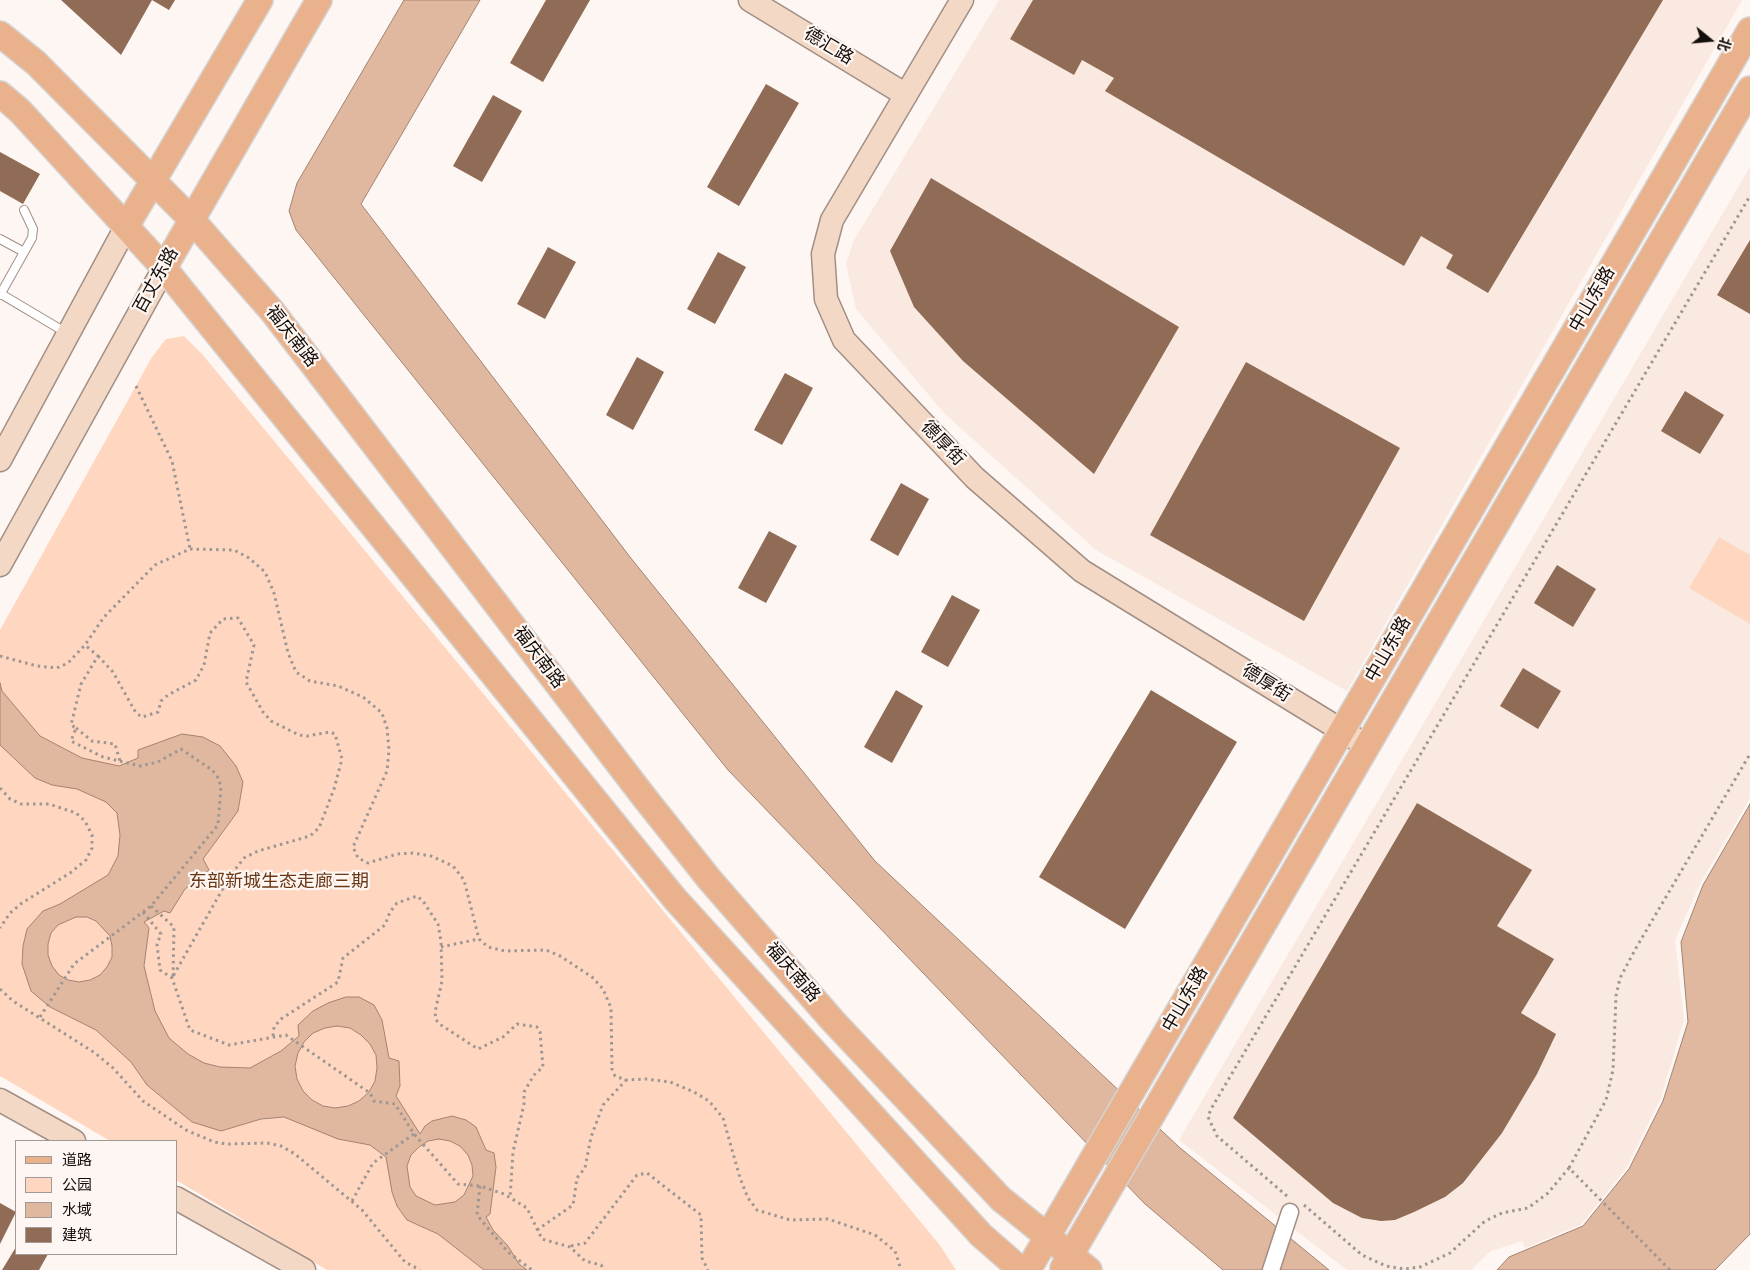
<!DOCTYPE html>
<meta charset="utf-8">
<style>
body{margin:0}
#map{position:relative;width:1750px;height:1270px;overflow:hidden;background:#fef6f2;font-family:Jost,"Noto Sans SC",sans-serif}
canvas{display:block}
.legend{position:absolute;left:15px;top:1140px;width:162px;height:115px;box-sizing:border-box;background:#fef6f2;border:1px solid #a09995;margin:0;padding:6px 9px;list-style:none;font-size:15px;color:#140e0a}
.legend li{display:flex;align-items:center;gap:10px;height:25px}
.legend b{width:25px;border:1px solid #a09995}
.north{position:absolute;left:1685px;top:15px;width:50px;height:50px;-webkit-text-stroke:4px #fef6f2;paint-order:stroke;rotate:107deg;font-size:14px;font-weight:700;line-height:20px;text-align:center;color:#140e0a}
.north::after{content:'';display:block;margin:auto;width:18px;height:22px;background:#140e0a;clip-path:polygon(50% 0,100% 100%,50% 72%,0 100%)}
</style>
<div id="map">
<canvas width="1750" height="1270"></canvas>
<ul class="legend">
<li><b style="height:6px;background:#e9b18c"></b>道路</li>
<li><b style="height:14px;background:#ffd7c1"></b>公园</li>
<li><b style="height:14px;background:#e0b79f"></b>水域</li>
<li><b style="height:14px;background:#906b55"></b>建筑</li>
</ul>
<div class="north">北</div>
</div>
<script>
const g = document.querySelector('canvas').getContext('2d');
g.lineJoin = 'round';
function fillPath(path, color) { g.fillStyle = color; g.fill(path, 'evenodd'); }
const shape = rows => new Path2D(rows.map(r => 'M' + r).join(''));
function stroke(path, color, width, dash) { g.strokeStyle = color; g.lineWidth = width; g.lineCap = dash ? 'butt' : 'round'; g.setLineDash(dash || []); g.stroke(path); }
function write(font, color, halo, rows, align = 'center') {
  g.font = font + ' Jost,"Noto Sans SC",sans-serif'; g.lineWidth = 4.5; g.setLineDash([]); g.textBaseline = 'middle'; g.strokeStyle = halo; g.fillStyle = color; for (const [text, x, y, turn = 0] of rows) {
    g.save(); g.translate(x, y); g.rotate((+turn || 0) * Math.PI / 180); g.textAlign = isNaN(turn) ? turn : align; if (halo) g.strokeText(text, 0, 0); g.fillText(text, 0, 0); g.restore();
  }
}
fillPath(shape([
 [999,0,1742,0,1347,691,1096,550,944,413,856,309,846,264,854,240],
 [1750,167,1750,798,1700,884,1675,940,1684,1020,1661,1098,1627,1167,1582,1224,1525,1248,1522,1241,1491,1251,1471,1270,1347,1270,1179,1140]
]), '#f9e9e0');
fillPath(shape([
 [184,336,202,354,939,1244,956,1270,327,1270,176,1180,176,1141,110,1141,0,1076,0,630,152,357,166,339],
 [1719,537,1750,555,1750,624,1689,588]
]), '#ffd7c1');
const water = shape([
 [404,0,480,0,361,204,630,557,875,861,1179,1147,1329,1270,1223,1270,1145,1204,728,770,296,230,289,211,297,183,404,0],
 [0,683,2,691,40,736,82,758,119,766,138,758,138,750,182,734,203,737,220,746,236,766,243,782,238,811,203,859,209,870,185,889,170,913,164,911,144,922,149,928,144,966,155,1011,169,1038,188,1054,204,1063,220,1067,250,1068,281,1051,299,1036,298,1025,313,1011,328,1003,346,997,359,997,374,1005,382,1020,389,1058,399,1061,400,1086,396,1096,420,1134,425,1126,432,1121,452,1116,466,1120,476,1127,486,1150,494,1153,496,1167,490,1214,486,1217,493,1230,508,1246,519,1264,527,1270,484,1270,438,1234,407,1220,397,1206,392,1192,386,1157,370,1145,338,1139,284,1117,261,1119,221,1131,192,1122,147,1085,131,1062,96,1030,50,1007,31,991,22,964,23,946,27,929,43,911,60,904,108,875,118,856,120,835,117,813,106,802,77,789,52,785,35,778,0,745,0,683],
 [76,917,87,917,96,921,110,936,112,946,112,957,107,967,100,975,90,980,79,982,68,980,59,975,52,966,48,955,48,944,51,933,58,925,76,917],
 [337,1026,350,1028,361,1035,370,1044,376,1055,377,1068,375,1081,369,1092,359,1101,348,1106,335,1108,323,1106,312,1100,303,1091,297,1079,295,1066,298,1053,304,1042,313,1033,325,1028,337,1026],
 [439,1139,450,1141,460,1146,468,1155,472,1165,473,1176,464,1195,455,1202,435,1205,416,1196,410,1187,407,1166,411,1155,419,1147,428,1141,439,1139],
 [1750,804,1750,1234,1715,1270,1497,1270,1509,1257,1583,1226,1629,1169,1663,1101,1688,1022,1681,942,1703,885,1750,804]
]);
fillPath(water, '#e0b79f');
stroke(water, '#a38472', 1);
fillPath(shape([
 [61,0,175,0,169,10,152,0,121,55],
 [546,0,590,0,543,82,510,63],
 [1033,0,1663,0,1488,293,1446,268,1453,255,1421,236,1404,266,1105,91,1114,78,1082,60,1074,75,1010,39],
 [766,84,799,103,739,206,707,187],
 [493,95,522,111,482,182,453,166],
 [0,152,40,174,23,204,0,191],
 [931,178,1179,327,1094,474,963,361,914,307,890,251],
 [1750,240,1750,314,1717,295],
 [548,247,576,262,545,319,517,304],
 [718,252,746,267,715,324,687,309],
 [637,357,664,372,633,430,606,415],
 [1246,362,1400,448,1304,621,1150,535],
 [785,373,813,388,782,445,754,430],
 [1685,391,1724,415,1700,454,1661,431],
 [901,483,929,499,898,556,870,540],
 [769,531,797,546,766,603,738,588],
 [1557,565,1596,589,1573,627,1534,603],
 [952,595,980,610,948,667,921,652],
 [1523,668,1561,691,1538,729,1500,706],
 [896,690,923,706,892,763,864,747],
 [1151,690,1237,742,1125,929,1039,877],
 [1417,803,1532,870,1497,926,1554,959,1521,1013,1556,1034,1537,1074,1502,1133,1463,1183,1445,1197,1414,1212,1395,1220,1381,1221,1362,1218,1333,1203,1233,1118],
 [0,1203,16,1212,0,1244],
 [16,1247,16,1254,48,1254,39,1270,2,1270]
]), '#906b55');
const lane = shape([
 [0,239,24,252],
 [1,294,65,332],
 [0,295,32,238,33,229,24,210]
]);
const street = shape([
 [1271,1270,1290,1212]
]);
const secondary = shape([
 [750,0,906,95],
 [962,0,832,220,823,254,826,299,844,340,975,478,1082,571,1367,746],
 [0,460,127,225],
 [0,565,164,268],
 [0,1100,74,1141],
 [176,1198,304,1270]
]);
const primary = shape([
 [0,34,36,63,192,220,272,311,644,797,710,880,833,1021,1001,1199,1089,1270],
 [0,94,20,111,164,268,675,899,981,1235,1021,1270],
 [127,225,260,0],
 [164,268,319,0],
 [1063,1268,1750,89],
 [1028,1270,1750,30]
]);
stroke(lane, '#a18f85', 10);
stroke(street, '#a18f85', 19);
stroke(secondary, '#a18f85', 25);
stroke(primary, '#d5d4d3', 28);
stroke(shape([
 [136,386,172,461,190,549],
 [0,656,37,666,57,668,68,663,85,645,104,617,155,565,190,549,234,550,249,558,265,572,274,593,288,653,296,672,310,681,338,686,363,697,382,713,387,728,389,750,387,771,353,847,358,858,368,863,397,854,413,853,431,856,453,866,464,880,479,939,488,947,505,951,546,950,560,956,592,977,603,989,611,1008,612,1069,615,1076,626,1080,646,1079,670,1082,694,1092,709,1101,723,1118,740,1178,748,1198,757,1210,790,1220,828,1219,875,1235,895,1251,901,1270],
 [98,656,113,672,136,713,142,717,158,712,161,701,168,695,196,680,204,665,210,633,223,619,238,618,254,645,246,682,263,712,271,721,299,735,307,736,330,732,335,734,342,759,334,789,319,828,310,836,258,851,244,858,230,876,172,978],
 [76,728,92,741,115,744,120,761],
 [0,788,10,799,21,804,49,804,76,813,85,821,92,835,92,848,86,860,70,873,22,903,10,913,0,928],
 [151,906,174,927,173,977],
 [143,912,161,934,157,944,160,970,172,978,190,1030,229,1045,286,1035,370,1093,374,1101,395,1104,414,1134,458,1184,480,1186,504,1194,527,1208,542,1239,570,1247,585,1261,601,1265,605,1270],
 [441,947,479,939],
 [0,989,13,1001,95,1053,113,1068,143,1101,186,1130,214,1142,227,1144,267,1143,281,1146,295,1154,362,1210,405,1262,420,1270],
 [40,1017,74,964,151,906,218,825,221,786,217,776,212,770,181,749,158,762,140,766,103,757,71,741,76,728,71,725,81,684,98,656,85,645],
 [273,1036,274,1027,281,1019,338,982,343,958,385,925,390,912,397,903,417,896,423,901,438,924,441,941,442,981,435,1012,436,1020,441,1025,478,1049,503,1037,517,1024,537,1027,540,1032,543,1067,534,1075,524,1092,524,1104,513,1152,510,1198],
 [1569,1168,1606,1100,1613,1070,1616,996,1620,978,1636,948,1750,754],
 [480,1186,477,1215,508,1252,532,1270],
 [1287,1196,1217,1136,1208,1117,1211,1109,1750,196],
 [352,1201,373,1163,414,1134],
 [1304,1205,1362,1255,1386,1266,1404,1269,1420,1267,1450,1253,1485,1221,1502,1213,1528,1208,1548,1193,1569,1168,1670,1270],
 [537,1230,573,1205,577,1178,585,1168,591,1137,603,1105,626,1080],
 [571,1246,585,1243,637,1175,647,1173,701,1215,702,1258,708,1270]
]), '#9d9692', 3, [2.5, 4]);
stroke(lane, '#fff', 8);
stroke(street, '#fff', 16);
stroke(secondary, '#f4d8c6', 22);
stroke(primary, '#e9b18c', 25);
write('18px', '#140e0a', '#fef6f2', [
 ["德汇路",828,47,31],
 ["百丈东路",157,281,-61],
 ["中山东路",1593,300,-60],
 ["福庆南路",291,337,52],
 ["德厚街",942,444,46],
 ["中山东路",1389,650,-60],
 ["福庆南路",538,658,53],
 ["德厚街",1266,684,32],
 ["福庆南路",792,973,49],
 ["中山东路",1186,1000,-60]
]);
write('18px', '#6c3714', '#fef6f2', [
 ["东部新城生态走廊三期",279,883]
]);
</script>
